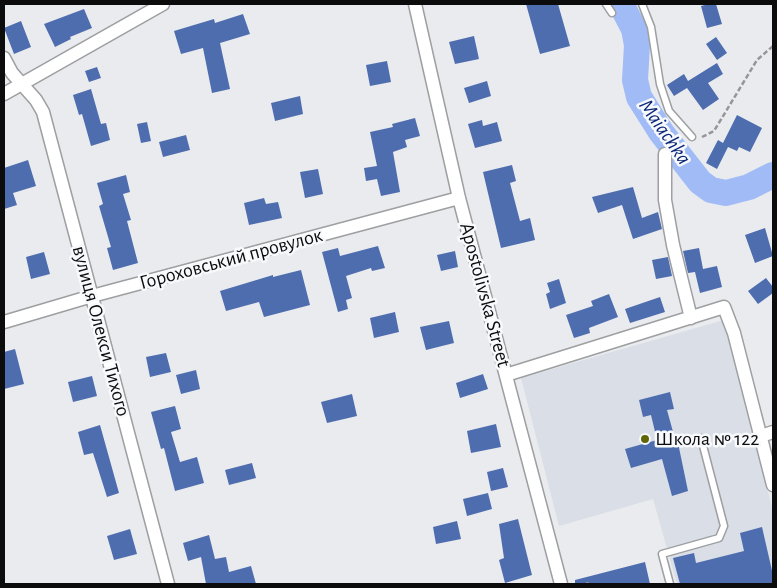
<!DOCTYPE html>
<meta charset="utf-8">
<style>
body{margin:0}
#map{position:relative;width:777px;height:588px;overflow:hidden;background:#eaebee;font-family:"Alegreya Sans",sans-serif}
canvas{display:block}
.frame{position:absolute;inset:0;border:5px solid #0c0c0d;pointer-events:none}
</style>
<div id="map">
<canvas width="777" height="588"></canvas>
<div class="frame"></div>
</div>
<script>
const g = document.querySelector('canvas').getContext('2d');
g.lineJoin = 'round';
function fillPath(path, color) { g.fillStyle = color; g.fill(path, 'evenodd'); }
const shape = rows => new Path2D(rows.map(r => 'M' + r).join(''));
function stroke(path, color, width, dash) { g.strokeStyle = color; g.lineWidth = width; g.lineCap = dash ? 'butt' : 'round'; g.setLineDash(dash || []); g.stroke(path); }
function write(font, color, halo, rows, align = 'center') {
  g.font = font + ' "Alegreya Sans",sans-serif'; g.lineWidth = 5; g.setLineDash([]); g.textBaseline = 'middle'; g.strokeStyle = halo; g.fillStyle = color; for (const [text, x, y, turn = 0] of rows) {
    g.save(); g.translate(x, y); g.rotate((+turn || 0) * Math.PI / 180); g.textAlign = isNaN(turn) ? turn : align; if (halo) g.strokeText(text, 0, 0); g.fillText(text, 0, 0); g.restore();
  }
}
fillPath(shape([
 [724,320,773,511,773,584,677,584,653,499,559,526,521,378]
]), '#d9dee7');
stroke(shape([
 [621,4,634,29,637,45,635,80,639,97,661,132,700,182,711,190,726,193,749,187,773,175]
]), '#a0bbf5', 26);
fillPath(shape([
 [526,4,558,4,570,46,540,54],
 [709,4,716,4,722,24,707,28,701,6],
 [84,9,92,28,70,37,71,39,55,47,44,24],
 [243,14,250,34,220,43,230,89,212,93,203,48,181,54,174,31,214,19,215,23],
 [21,21,31,47,14,54,4,28],
 [474,36,479,59,455,64,449,42],
 [716,37,727,53,717,60,706,44],
 [387,61,391,82,370,86,366,65],
 [717,63,723,74,708,83,719,99,703,110,687,88,674,96,667,85,684,74,688,81],
 [97,67,101,78,89,82,85,71],
 [487,81,491,96,469,103,464,88],
 [91,89,101,124,106,123,110,140,91,146,82,114,79,115,73,95],
 [300,96,303,114,275,121,271,103],
 [737,115,762,128,750,152,739,147,737,151,728,147,717,169,706,163,718,140,723,143],
 [415,118,420,136,405,140,407,147,393,152,400,192,381,196,377,179,366,181,364,168,377,166,370,132,393,127,392,124],
 [482,120,483,126,497,122,502,141,475,148,468,124],
 [147,122,151,141,141,143,137,124],
 [186,135,190,150,163,157,159,142],
 [28,160,36,186,13,193,17,205,4,209,4,168],
 [512,165,516,181,510,183,520,221,530,218,535,240,501,248,483,172],
 [318,169,323,194,305,198,300,172],
 [126,175,130,192,123,194,131,220,127,221,138,263,113,270,107,248,111,247,99,206,103,204,97,183],
 [633,187,642,218,658,212,662,229,633,239,622,205,598,213,592,197],
 [264,198,266,204,278,202,282,218,249,225,244,203],
 [765,228,773,256,755,263,745,235],
 [378,246,385,268,372,271,371,268,346,276,352,298,346,300,348,309,338,312,322,252,338,248,340,256],
 [699,248,703,269,717,266,722,287,700,293,695,272,688,273,683,251],
 [455,251,458,267,441,271,437,255],
 [44,252,50,274,31,279,26,257],
 [668,257,672,276,656,279,652,260],
 [301,270,310,305,264,317,259,302,226,311,220,291,273,275,273,277],
 [766,278,773,287,773,293,758,304,748,291],
 [559,279,566,303,550,309,546,294,550,292,547,283],
 [609,294,618,317,589,328,590,333,574,338,566,315,593,306,591,301],
 [660,297,665,312,630,323,625,309],
 [395,312,399,332,374,338,370,318],
 [449,321,454,343,426,350,420,327],
 [15,349,24,384,4,389,4,352],
 [166,353,171,372,150,377,146,357],
 [196,370,200,389,181,394,176,375],
 [483,374,488,389,460,398,456,383],
 [92,376,97,396,73,402,68,382],
 [670,392,674,409,667,410,675,439,677,438,688,491,672,496,662,459,631,468,625,449,657,440,651,415,643,417,639,400],
 [352,394,357,416,327,423,321,402],
 [175,406,181,429,171,432,180,462,197,457,204,483,175,491,164,448,161,449,151,412],
 [496,424,501,447,471,453,467,431],
 [100,425,119,493,107,497,93,453,84,455,78,432],
 [252,463,256,478,229,485,225,470],
 [503,468,508,487,491,491,487,472],
 [488,493,492,509,467,516,463,499],
 [518,519,532,575,505,583,499,560,504,558,499,524],
 [457,521,461,539,436,544,433,527],
 [762,527,773,575,773,584,680,584,673,558,694,553,696,563,744,551,740,533],
 [130,529,137,554,114,560,107,536],
 [209,535,215,559,226,557,229,572,251,566,256,584,206,584,201,557,188,561,183,543],
 [645,562,650,584,575,584,575,580]
]), '#4e6daf');
const lane = shape([
 [606,4,612,13],
 [642,4,651,27,660,84,669,111,692,137],
 [670,584,662,554,719,538,724,526,701,438]
]);
const street = shape([
 [415,4,459,198,561,584],
 [4,58,12,73,36,100,43,112,168,584],
 [4,94,163,4],
 [665,154,665,200,673,245,691,318],
 [4,322,92,296,459,198],
 [506,375,724,307,734,333,773,485],
 [761,436,773,432]
]);
stroke(lane, '#9d9fa1', 9);
stroke(street, '#9d9fa1', 15);
stroke(shape([
 [702,137,714,131,757,60,773,46],
 [587,582,588,584]
]), '#969699', 2.5, [5, 2.5]);
stroke(lane, '#fff', 6);
stroke(street, '#fff', 12);
for (const [x, y, r, color] of [
 [645,439,5,"#606605"]
]) { const dot = new Path2D(); dot.arc(x, y, r, 0, 2 * Math.PI); g.fillStyle = color; g.fill(dot); stroke(dot, '#f7f9fc', 2); }
write('20px', '#0c0c0d', '#f7f9fc', [
 ["Гороховський провулок",231,259,-15],
 ["Apostolivska Street",485,295,75],
 ["вулиця Олекси Тихого",101,331,75]
]);
write('20px', '#0c0c0d', '#f7f9fc', [
 ["Школа № 122",655,439]
], 'left');
write('italic 21px', '#0b2676', '#f7f9fc', [
 ["Maiachka",665,132,55]
]);
</script>
